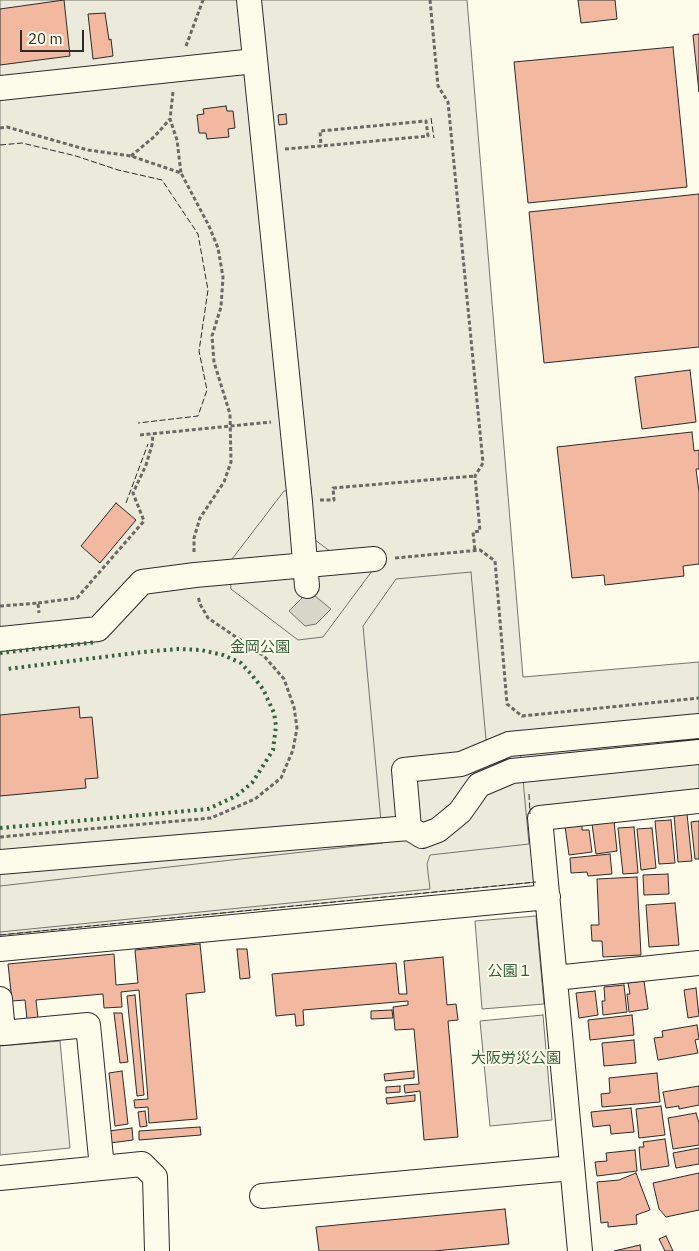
<!DOCTYPE html>
<meta charset="utf-8">
<style>
body{margin:0}
#map{position:relative;width:699px;height:1251px;overflow:hidden;background:#fdfbea;font-family:"IBM Plex Sans",sans-serif}
canvas{display:block}
.scale{position:absolute;left:20px;top:30px;width:64px;height:22px;box-sizing:border-box;border:2px solid #2b2b2b;border-top:0;padding-left:6px;font-size:15px;line-height:18px;white-space:nowrap;color:#2b2b2b;-webkit-text-stroke:4px #fdfbea;paint-order:stroke}
</style>
<div id="map">
<canvas width="699" height="1251"></canvas>
<div class="scale">20 m</div>
</div>
<script>
const g = document.querySelector('canvas').getContext('2d');
g.lineJoin = 'round';
function fillPath(path, color) { g.fillStyle = color; g.fill(path, 'evenodd'); }
const shape = rows => new Path2D(rows.map(r => 'M' + r).join(''));
function stroke(path, color, width, dash) { g.strokeStyle = color; g.lineWidth = width; g.lineCap = dash ? 'butt' : 'round'; g.setLineDash(dash || []); g.stroke(path); }
function write(font, color, halo, rows, align = 'center') {
  g.font = font + ' "IBM Plex Sans","Noto Sans JP",sans-serif'; g.lineWidth = 4; g.setLineDash([]); g.textBaseline = 'middle'; g.strokeStyle = halo; g.fillStyle = color; for (const [text, x, y, turn = 0] of rows) {
    g.save(); g.translate(x, y); g.rotate((+turn || 0) * Math.PI / 180); g.textAlign = isNaN(turn) ? turn : align; if (halo) g.strokeText(text, 0, 0); g.fillText(text, 0, 0); g.restore();
  }
}
const green = shape([
 [0,0,467,0,523,677,699,662,699,792,530,809,537,882,0,935,0,0],
 [536,916,544,1004,482,1009,475,921,536,916],
 [543,1015,552,1120,490,1126,480,1021,543,1015],
 [60,1041,70,1148,0,1155,0,1046,60,1041]
]);
fillPath(green, '#ecebdb');
stroke(green, '#74746e', 1);
const parking = shape([
 [311,488,315,540,338,557,375,567,323,637,298,640,231,589,229,563,284,491,311,488],
 [471,572,486,740,519,737,529,844,430,855,427,864,430,889,0,932,0,886,383,843,363,626,396,579,471,572]
]);
fillPath(parking, '#eceadb');
stroke(parking, '#74746e', 1);
const water = shape([
 [309,591,331,609,316,624,305,626,289,611,309,591]
]);
fillPath(water, '#d8d7c9');
stroke(water, '#74746e', 1);
const building = shape([
 [64,0,70,56,0,65,0,9,64,0],
 [578,0,615,0,617,19,581,23,578,0],
 [105,13,109,40,111,39,113,56,93,59,88,14,105,13],
 [699,34,699,92,693,35,699,34],
 [673,47,687,187,528,203,514,62,673,47],
 [226,106,227,111,233,111,235,128,228,129,229,137,207,139,206,133,199,133,197,115,204,114,203,109,226,106],
 [286,114,287,124,279,125,278,115,286,114],
 [699,194,699,347,544,363,529,212,699,194],
 [690,370,696,422,642,429,635,377,690,370],
 [692,432,694,451,699,450,699,469,696,469,699,492,699,564,683,566,684,576,605,585,604,575,572,578,557,447,692,432],
 [116,503,136,520,100,563,81,546,116,503],
 [79,707,80,718,92,717,98,778,85,779,86,788,0,796,0,715,79,707],
 [687,814,692,861,678,862,674,815,687,814],
 [671,820,675,863,659,864,655,821,671,820],
 [614,821,617,851,596,854,592,824,614,821],
 [699,821,699,859,695,859,691,822,699,821],
 [582,825,582,830,589,830,592,852,569,855,565,826,582,825],
 [634,827,638,873,623,874,618,828,634,827],
 [652,828,656,868,641,870,637,829,652,828],
 [610,854,612,874,588,876,587,872,571,873,570,858,610,854],
 [668,874,669,894,644,895,643,875,668,874],
 [637,877,641,955,603,957,602,941,592,941,591,925,599,925,597,879,637,877],
 [675,903,679,945,649,947,646,905,675,903],
 [200,944,205,992,186,994,197,1119,149,1123,148,1107,135,1108,134,1100,148,1099,139,990,121,992,122,1007,104,1008,103,994,36,1000,38,1018,27,1019,25,1000,12,1001,8,964,114,954,116,985,138,983,135,950,200,944],
 [237,949,247,949,250,978,240,979,237,949],
 [443,957,447,1005,456,1004,458,1020,448,1021,458,1137,424,1140,420,1091,405,1093,404,1085,419,1084,414,1029,395,1030,393,1007,408,1005,408,1001,303,1010,304,1025,296,1026,295,1014,276,1016,272,974,396,963,399,994,407,994,404,961,443,957],
 [644,981,648,1009,629,1012,627,994,630,994,628,983,644,981],
 [624,985,627,1012,603,1015,602,1001,605,1001,604,987,624,985],
 [696,988,699,1016,688,1018,684,990,696,988],
 [595,991,598,1015,579,1018,576,993,595,991],
 [135,995,144,1095,137,1096,127,996,135,995],
 [392,1010,393,1018,371,1019,371,1011,392,1010],
 [114,1013,122,1013,128,1062,120,1063,114,1013],
 [632,1015,634,1035,590,1040,588,1020,632,1015],
 [697,1025,699,1039,695,1040,698,1053,658,1060,654,1038,663,1037,662,1031,697,1025],
 [634,1040,636,1063,604,1066,602,1043,634,1040],
 [122,1071,128,1124,115,1126,109,1073,122,1071],
 [414,1071,414,1078,385,1081,384,1074,414,1071],
 [657,1073,660,1102,602,1107,601,1094,610,1093,609,1078,657,1073],
 [400,1086,400,1092,386,1093,386,1087,400,1086],
 [699,1086,699,1105,679,1109,679,1106,666,1108,663,1092,699,1086],
 [415,1095,415,1101,387,1104,386,1098,415,1095],
 [661,1106,665,1135,639,1138,636,1109,661,1106],
 [631,1108,634,1132,611,1134,610,1125,593,1127,591,1112,631,1108],
 [145,1111,147,1126,140,1127,138,1112,145,1111],
 [696,1113,699,1123,699,1145,673,1149,668,1118,696,1113],
 [200,1127,201,1135,139,1140,139,1131,200,1127],
 [132,1128,133,1140,110,1143,109,1131,132,1128],
 [665,1139,669,1166,641,1170,639,1147,644,1147,643,1142,665,1139],
 [699,1148,699,1164,676,1168,673,1153,699,1148],
 [635,1150,637,1171,597,1176,595,1162,607,1161,606,1153,635,1150],
 [636,1173,650,1210,636,1215,637,1224,608,1227,608,1222,601,1223,597,1182,619,1180,636,1173],
 [699,1173,699,1210,666,1217,659,1209,653,1183,699,1173],
 [505,1209,509,1244,434,1251,319,1251,316,1227,505,1209],
 [666,1236,673,1251,665,1251,659,1239,666,1236],
 [640,1245,641,1251,614,1251,640,1245]
]);
fillPath(building, '#f2b8a0');
stroke(building, '#2b2b2b', 1);
const minor = shape([
 [249,0,300,502,307,586],
 [0,88,255,61],
 [0,639,98,629,142,582,195,575,374,559],
 [699,726,509,744,461,764,404,770,409,828,422,836,438,830,460,812,479,785,512,771,699,752],
 [0,862,409,828],
 [0,949,548,897],
 [555,978,699,963],
 [0,999,3,1033,88,1025,102,1168],
 [0,1178,142,1164,155,1177,157,1251],
 [262,1196,572,1168],
 [580,1251,540,818,699,801]
]);
stroke(minor, '#2b2b2b', 26);
stroke(shape([
 [430,0,438,86,448,102,483,463,475,476,480,531,473,532,475,551],
 [186,46,203,0],
 [173,92,170,119,177,140,181,173],
 [0,128,7,127,88,150,131,156,181,173,209,226,218,248,223,277,221,307,212,336,214,362,230,414,231,462,224,482,200,518,194,538,194,552],
 [285,149,321,146,428,136,426,121,320,131,321,146],
 [131,156,155,136,170,119],
 [140,435,271,422],
 [320,500,334,500,333,488,475,476],
 [395,558,480,550,495,561,507,704,522,716,699,698],
 [38,603,77,598,144,521,133,493,146,465,152,445,153,434],
 [0,606,38,603,39,613],
 [0,837,211,818,255,799,281,778,293,750,297,728,294,707,284,679,264,656,208,618,200,604,198,596]
]), '#6a6964', 3, [4, 2.5]);
stroke(minor, '#fdfbea', 24);
stroke(shape([
 [0,653,97,642],
 [0,828,208,809,236,796,252,783,273,750,276,726,274,713,263,689,251,674,241,663,223,655,201,650,178,649,143,652,7,669]
]), '#34623c', 4, [2.5, 4]);
stroke(shape([
 [431,118,434,138],
 [0,145,22,143,76,156,118,170,162,180,198,234,208,290,199,351,207,390,198,416,138,423],
 [126,503,148,444],
 [529,794,530,814],
 [0,935,536,882]
]), '#2b2b2b', 1, [6, 2.5]);
write('15px', '#34623c', '#fdfbea', [
 ["金岡公園",260,648],
 ["公園１",510,972],
 ["大阪労災公園",516,1059]
]);
</script>
